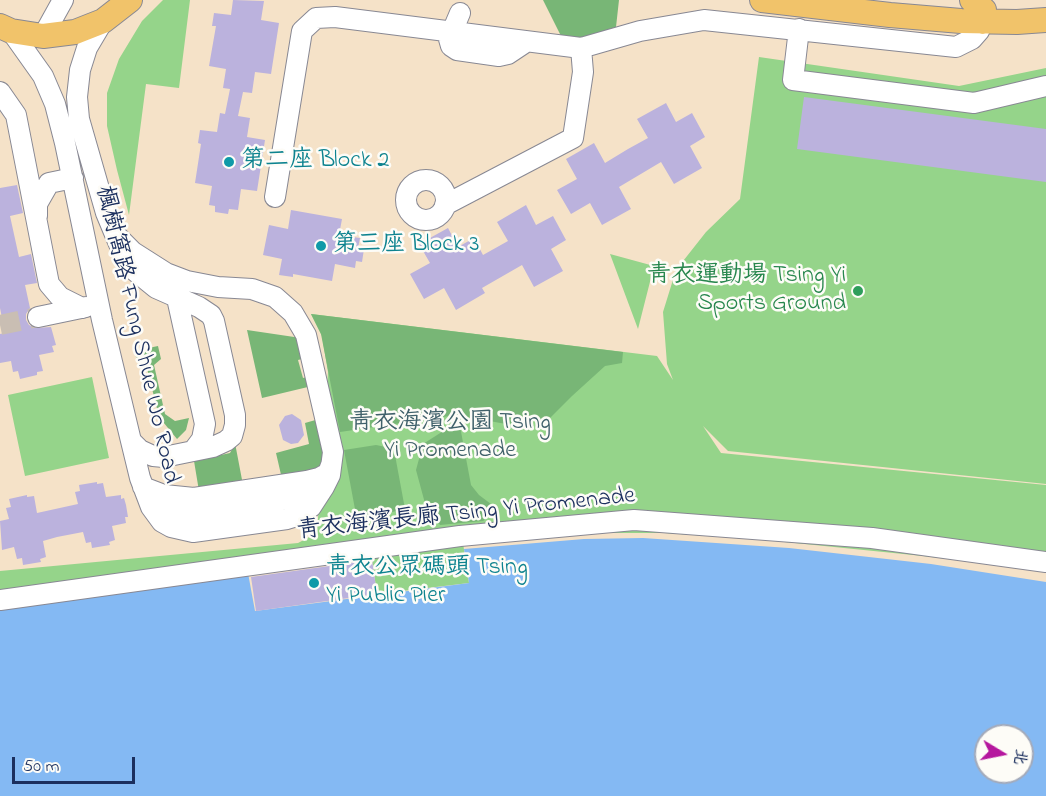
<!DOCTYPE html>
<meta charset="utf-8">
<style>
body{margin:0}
#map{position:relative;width:1046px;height:796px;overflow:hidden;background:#f5e2c8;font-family:"Indie Flower","LXGW WenKai TC",sans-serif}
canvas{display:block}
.north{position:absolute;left:974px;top:724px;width:60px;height:60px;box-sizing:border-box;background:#fdfcf7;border:2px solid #a3aaba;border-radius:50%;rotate:100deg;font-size:16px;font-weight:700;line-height:24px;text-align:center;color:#1b2f5e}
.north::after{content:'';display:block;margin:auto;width:21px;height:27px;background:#b5179e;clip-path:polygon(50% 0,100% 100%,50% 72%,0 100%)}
.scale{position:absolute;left:12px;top:757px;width:123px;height:27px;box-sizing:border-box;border:3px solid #1b2f5e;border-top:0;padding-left:8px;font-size:18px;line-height:21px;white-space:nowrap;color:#1b2f5e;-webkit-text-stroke:4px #fdfcf7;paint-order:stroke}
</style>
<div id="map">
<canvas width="1046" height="796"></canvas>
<div class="north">北</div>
<div class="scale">50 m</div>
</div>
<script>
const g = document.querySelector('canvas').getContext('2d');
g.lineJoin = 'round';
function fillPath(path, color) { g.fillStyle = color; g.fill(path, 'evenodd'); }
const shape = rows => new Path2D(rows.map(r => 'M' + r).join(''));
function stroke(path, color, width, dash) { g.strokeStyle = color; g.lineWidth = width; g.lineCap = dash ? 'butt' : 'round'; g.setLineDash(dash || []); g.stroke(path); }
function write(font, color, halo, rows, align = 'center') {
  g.font = font + ' "Indie Flower","LXGW WenKai TC",sans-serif'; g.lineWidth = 5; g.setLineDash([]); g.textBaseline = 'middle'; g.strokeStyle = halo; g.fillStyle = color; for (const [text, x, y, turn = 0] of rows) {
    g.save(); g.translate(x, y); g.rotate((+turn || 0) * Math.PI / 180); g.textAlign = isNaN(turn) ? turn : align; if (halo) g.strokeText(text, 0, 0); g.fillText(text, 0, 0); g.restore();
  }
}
fillPath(shape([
 [163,0,190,0,179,88,146,84,129,215,117,170,107,126,107,93,119,59,142,21],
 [759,57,959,86,1046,68,1046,484,728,451,703,426,721,453,1046,485,1046,571,923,556,765,540,665,533,587,533,463,543,469,583,377,594,371,552,0,608,0,571,298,543,317,533,328,372,322,336,311,314,657,356,673,380,667,364,663,312,676,270,706,232,740,199],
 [610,254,654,266,638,329],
 [92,377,109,458,25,476,8,395]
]), '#95d48a');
fillPath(shape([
 [543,0,619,0,616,27,576,40,562,38],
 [311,314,623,352,622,363,605,366,572,396,549,419,506,424,456,415,340,432,321,334],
 [247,330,301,338,306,358,298,360,303,378,310,376,312,386,262,398],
 [158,346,161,359,154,365,165,414,175,421,189,418,186,430,177,439,159,417,146,364,136,357,134,351],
 [319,419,327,454,323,469,282,479,276,453,309,444,305,423],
 [459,421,471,485,479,495,499,510,483,521,440,525,426,507,416,470,423,444],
 [235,443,243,485,199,491,194,461,230,453],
 [376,445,386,447,395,455,405,509,357,520,344,450]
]), '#78b676');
fillPath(shape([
 [643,538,789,548,931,564,1046,582,1046,796,0,796,0,608,248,573,255,611,469,583,464,549,584,539],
 [986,736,1022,736,1022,772,986,772]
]), '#84b9f3');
fillPath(shape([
 [233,0,264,1,261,20,279,23,271,74,255,72,252,93,243,92,238,116,250,118,247,137,265,140,257,191,241,189,238,210,229,209,228,214,215,212,215,206,209,205,212,186,195,183,201,144,198,143,200,130,217,132,220,113,225,114,230,89,223,88,226,69,209,66,216,26,212,26,214,13,231,15],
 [804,97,1046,129,1046,182,797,149],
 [666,103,676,122,692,113,705,137,690,146,702,168,674,184,661,162,619,187,631,209,602,225,590,203,571,214,557,190,577,179,566,159,594,143,605,163,628,149,648,138,637,119],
 [17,185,23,213,10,216,19,257,31,254,37,283,25,285,30,308,26,314,26,320,29,325,35,328,51,327,56,345,52,346,54,352,39,355,43,371,37,372,37,375,20,379,18,371,13,372,11,361,0,363,0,334,5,333,0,308,0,188],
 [526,205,536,225,553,216,566,240,551,249,563,271,534,287,522,265,482,288,485,293,456,310,444,288,424,299,410,274,430,263,419,244,448,228,458,247,474,238,483,255,508,241,497,222],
 [291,210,342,219,339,235,360,238,358,248,364,249,362,262,356,261,355,268,335,264,332,281,293,274,293,277,279,275,282,259,263,255,269,225,288,229],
 [292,414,301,420,304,435,298,443,291,444,283,440,279,425,285,416],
 [97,482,97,484,103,483,106,497,121,495,121,499,124,498,126,505,128,517,125,517,126,523,112,526,115,540,109,542,110,545,92,548,91,542,86,543,83,532,57,537,43,541,46,557,40,559,41,562,23,565,22,558,17,559,14,547,2,550,0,521,9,519,6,508,11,507,9,499,27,495,27,497,34,496,37,513,78,504,75,492,80,491,79,485],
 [372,560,377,594,256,611,251,577]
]), '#bbb2dd');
stroke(shape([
 [0,325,38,317]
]), '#c9beb3', 20, [20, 10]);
const minor = shape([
 [460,13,449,39,451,46,457,50,499,56,508,54,526,42],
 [103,21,87,48,80,70,77,97,79,119,106,213,124,256,135,271,156,288,199,307,211,315,214,321,235,415,235,425,232,436,226,441,213,447,164,457,153,456,140,450,131,441],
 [799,29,793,80,974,103,1046,86],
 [11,31,43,76,55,104,65,143,102,320,131,441,140,478,151,507,162,522,171,527,193,532,287,519,300,515,311,507,324,487,330,475,333,452,306,335,293,313,275,297,252,289,218,287,187,281,166,273,133,252,115,234],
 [43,36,63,0],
 [0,92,16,115,49,284,60,297,82,308],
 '406 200a20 20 0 1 1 40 0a20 20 0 1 1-40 0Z',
 [275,197,302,31,316,18,335,17,581,48,640,31,704,20,956,47,972,39,979,31,983,22],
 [445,205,573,138,583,72,581,48],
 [37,216,37,204,49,183,73,178],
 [177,298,205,424,202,439,193,451],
 [38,317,86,307],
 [143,487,164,495,194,498,307,481,319,478,328,473,331,465],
 [151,507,163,512,185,514,310,495,324,487],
 [0,600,460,536,634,520,872,538,1046,562]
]);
const major = shape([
 [762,0,890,15,961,21,1017,22,1046,20],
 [972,0,984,10,983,22],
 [0,26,11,31,43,36,75,32,103,21,130,0]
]);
stroke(minor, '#888893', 22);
stroke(major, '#888893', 26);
stroke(minor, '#fff', 20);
stroke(major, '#f1c36a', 24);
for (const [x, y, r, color] of [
 [229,162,6,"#0f9aa8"],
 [321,246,6,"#0f9aa8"],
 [858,291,6,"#2e9e5b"],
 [314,583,6,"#0f9aa8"]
]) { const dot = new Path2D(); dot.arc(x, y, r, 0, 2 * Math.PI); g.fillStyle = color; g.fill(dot); stroke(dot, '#fdfcf7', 2); }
write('24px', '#0d838f', '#fdfcf7', [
 ["第二座 Block 2",241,162],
 ["第三座 Block 3",333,246],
 ["青衣公眾碼頭 Tsing",326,569],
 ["Yi Public Pier",326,597]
], 'left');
write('24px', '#27864d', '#fdfcf7', [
 ["青衣運動場 Tsing Yi",846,277],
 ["Sports Ground",846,305]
], 'right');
write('24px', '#1b2f5e', '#fdfcf7', [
 ["楓樹窩路 Fung Shue Wo Road",136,335,77],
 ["青衣海濱長廊 Tsing Yi Promenade",466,515,-6]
]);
write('24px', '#40616b', '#fdfcf7', [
 ["青衣海濱公園 Tsing",450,424],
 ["Yi Promenade",450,452]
]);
</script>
